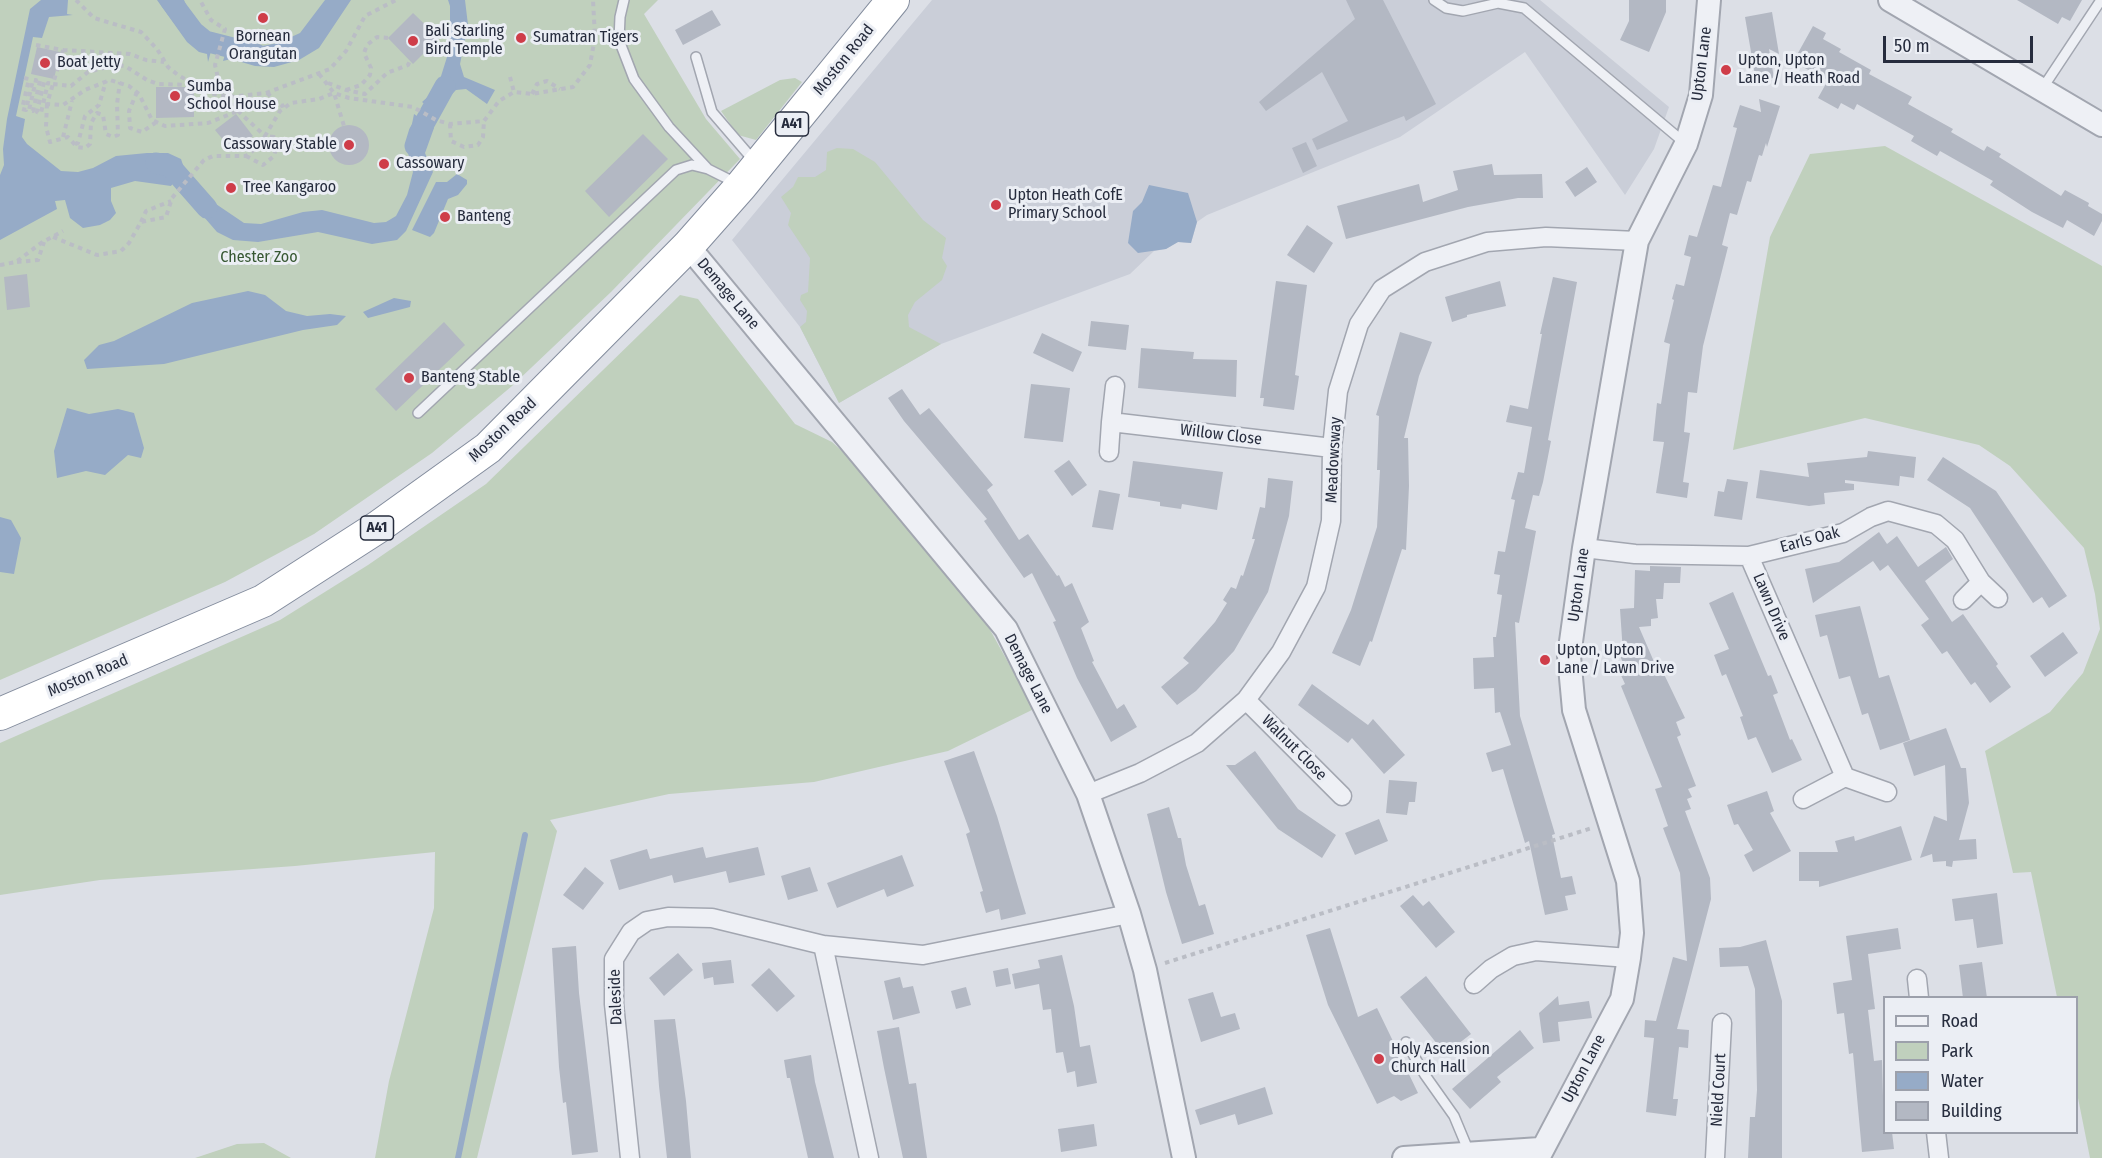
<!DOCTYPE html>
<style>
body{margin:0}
#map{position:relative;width:2102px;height:1158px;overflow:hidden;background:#dcdfe6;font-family:"Fira Sans Condensed",sans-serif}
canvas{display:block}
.legend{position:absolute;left:1883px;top:996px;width:195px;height:138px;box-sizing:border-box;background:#ebeef4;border:2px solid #9ca0ab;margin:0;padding:8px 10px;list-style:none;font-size:18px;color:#262c3d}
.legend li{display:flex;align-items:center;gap:12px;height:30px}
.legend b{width:30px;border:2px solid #9ca0ab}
.scale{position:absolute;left:1883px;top:36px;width:150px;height:27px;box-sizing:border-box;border:3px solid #262c3d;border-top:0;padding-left:8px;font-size:18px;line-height:21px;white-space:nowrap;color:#262c3d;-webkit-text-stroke:4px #ebeef4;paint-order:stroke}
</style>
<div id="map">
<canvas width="2102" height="1158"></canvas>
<ul class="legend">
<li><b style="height:8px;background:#eef0f5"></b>Road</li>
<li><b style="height:16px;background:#c0d0bd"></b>Park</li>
<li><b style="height:16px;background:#96abc7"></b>Water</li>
<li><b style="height:16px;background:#b3b8c3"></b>Building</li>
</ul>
<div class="scale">50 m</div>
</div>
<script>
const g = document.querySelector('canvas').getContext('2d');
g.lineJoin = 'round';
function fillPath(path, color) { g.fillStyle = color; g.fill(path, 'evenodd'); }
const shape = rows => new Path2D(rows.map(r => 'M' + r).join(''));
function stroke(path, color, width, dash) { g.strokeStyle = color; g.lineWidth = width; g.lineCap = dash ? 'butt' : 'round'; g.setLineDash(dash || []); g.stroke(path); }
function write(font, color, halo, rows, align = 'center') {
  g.font = font + ' "Fira Sans Condensed",sans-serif'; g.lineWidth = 6; g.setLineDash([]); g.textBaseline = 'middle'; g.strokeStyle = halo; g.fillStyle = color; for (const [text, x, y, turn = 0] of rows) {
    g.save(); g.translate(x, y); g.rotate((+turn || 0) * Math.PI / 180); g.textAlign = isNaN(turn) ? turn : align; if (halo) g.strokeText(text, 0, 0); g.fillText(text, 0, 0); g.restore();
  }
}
fillPath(shape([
 [932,0,1540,0,1669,107,1654,149,1625,195,1525,52,1400,137,1207,215,1197,222,1191,243,1178,242,1166,249,1154,251,1130,274,941,344,839,403,800,327,732,240]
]), '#caced8');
fillPath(shape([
 [0,0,658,0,644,14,706,119,740,159,611,292,512,386,432,453,314,534,225,582,0,680],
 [795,78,802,82,756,140,738,135,721,111,780,80],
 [1885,146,2102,266,2102,1158,2090,1158,2077,1093,2076,998,2057,997,2031,872,2013,873,1985,751,2050,712,2083,673,2100,629,2095,594,2084,548,2010,466,1979,445,1865,418,1733,450,1770,237,1810,154],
 [837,148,853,149,875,162,923,220,946,238,942,258,947,266,942,280,915,302,908,315,909,327,941,344,839,403,800,327,806,322,807,311,800,300,801,295,808,292,810,258,788,225,791,213,781,197,793,187,798,177,815,177,826,170,827,152],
 [680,295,698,299,795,424,832,442,866,473,989,628,1034,709,948,751,814,782,669,794,550,820,557,831,477,1158,375,1158,389,1081,434,908,435,852,295,866,100,880,0,895,0,743,280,620,368,565,486,484],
 [264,1143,291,1158,195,1158,237,1144]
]), '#c0d0bd');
fillPath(shape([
 [41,0,68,0,67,14,73,15,49,17,42,38,33,37,16,116,25,119,22,137,27,144,61,171,78,172,93,168,116,156,147,153,168,153,181,159,184,168,171,186,135,181,111,188,111,201,116,213,110,220,100,225,83,228,70,218,65,200,55,201,57,209,0,240,0,175,4,165,3,149,7,119,30,9],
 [157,0,184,0,194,24,215,37,208,62,207,54,199,52,187,42],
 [325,0,351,0,319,48,299,60,274,67,255,66,231,59,223,61,230,39,257,47,278,43,300,33],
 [448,0,465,0,468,25,460,64,464,77,495,90,487,104,466,89,456,90,444,102,440,115,422,102,437,89,447,57,450,30,450,6],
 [414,114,434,128,425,153,433,172,406,231,397,240,372,244,318,232,258,242,233,240,217,232,184,194,194,179,213,202,244,223,261,224,303,212,322,210,374,223,386,222,396,216,407,195,413,172,407,149],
 [457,174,467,180,467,184,458,195,448,199,434,233,430,237,412,230,436,182,447,182],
 [1149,185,1188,193,1197,222,1191,243,1178,242,1166,249,1138,253,1128,243,1133,211,1142,202],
 [248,291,265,295,286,311,307,316,330,314,346,316,337,325,303,330,164,364,87,369,84,360,99,345,114,341,192,303],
 [394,298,411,301,410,307,368,318,363,312],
 [67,408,89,414,118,409,134,413,144,448,141,458,128,455,105,475,86,471,57,478,54,451],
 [0,517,11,520,21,538,14,574,0,572]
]), '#96abc7');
stroke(shape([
 [458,1158,525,835]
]), '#96abc7', 6);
stroke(shape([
 [170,0,194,32,205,41,256,54],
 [415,146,419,133,445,86],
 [156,163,171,167,207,208]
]), '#96abc7', 21);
fillPath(shape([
 [1346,0,1383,0,1436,104,1406,121,1404,116,1317,150,1312,139,1348,121,1322,72,1266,111,1259,102,1355,19],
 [1629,0,1666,0,1666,12,1649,52,1620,40,1629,21],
 [2017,0,2082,0,2070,21,2062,17,2058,24],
 [712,10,721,25,683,45,675,30],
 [1772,12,1779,54,1769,49,1774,78,1756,81,1745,17],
 [413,13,439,38,413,64,388,38],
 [1813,26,1826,33,1823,39,1841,49,1839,52,1871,70,1869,74,1912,97,1908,104,1953,129,1951,132,1984,151,1987,146,2001,154,1999,157,2061,196,2065,190,2089,203,2088,206,2102,214,2102,221,2094,236,2067,220,2063,228,2032,212,1990,185,1993,181,1940,151,1937,156,1911,141,1914,136,1857,104,1854,110,1841,103,1838,109,1818,98,1828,80,1793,62],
 [37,47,60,52,54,79,31,74],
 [156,87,194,87,194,117,156,118],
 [1759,99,1780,106,1767,147,1766,143,1762,156,1759,155,1751,182,1747,181,1737,215,1730,213,1722,245,1728,247,1703,346,1697,393,1688,392,1684,432,1690,433,1683,482,1689,483,1687,498,1656,493,1664,442,1653,441,1657,403,1661,404,1670,344,1664,342,1674,300,1672,299,1676,284,1684,286,1691,257,1684,255,1689,235,1697,237,1713,185,1721,187,1737,128,1733,127,1740,105,1761,112],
 [236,114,253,136,233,152,215,130],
 '329 145a20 20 0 1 1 40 0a20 20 0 1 1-40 0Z',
 [643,134,668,159,609,217,585,191],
 [1306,142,1317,166,1303,173,1292,148],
 [1492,164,1494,175,1542,174,1543,198,1518,198,1468,207,1346,239,1337,206,1419,184,1423,202,1458,190,1453,171],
 [1587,167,1597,182,1575,197,1565,182],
 [1307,225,1333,243,1314,273,1287,255],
 [27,274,30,307,7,310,4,277],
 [1553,277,1577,282,1548,440,1551,441,1543,482,1539,496,1533,495,1525,528,1536,531,1519,623,1515,622,1520,716,1555,834,1552,835,1561,878,1572,876,1576,894,1565,896,1568,910,1545,915,1529,841,1525,843,1503,769,1492,772,1486,753,1511,745,1500,712,1495,713,1494,688,1474,689,1473,658,1494,657,1493,637,1496,637,1502,595,1497,594,1500,575,1494,574,1498,551,1505,552,1515,500,1511,499,1518,472,1524,473,1532,427,1506,422,1510,405,1528,409,1542,334,1540,334],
 [1276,281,1307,285,1295,375,1299,376,1294,410,1263,406,1264,398,1260,398],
 [1500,281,1506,306,1467,315,1467,317,1452,322,1445,297],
 [1091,321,1129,325,1126,350,1088,346],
 [444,322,465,345,396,411,375,389],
 [1400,332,1432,342,1419,376,1404,438,1408,438,1409,486,1406,550,1402,549,1372,642,1370,641,1360,666,1332,653,1351,610,1377,527,1380,470,1377,470,1379,416,1376,415],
 [1042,333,1082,352,1073,372,1033,353],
 [1141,348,1194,352,1193,359,1237,360,1236,397,1138,388],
 [1031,384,1070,388,1063,442,1024,438],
 [902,389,920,415,929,408,993,485,987,490,1019,540,1028,534,1057,576,1059,575,1065,587,1072,583,1089,622,1081,628,1094,661,1092,662,1117,709,1124,704,1137,727,1111,742,1077,678,1053,622,1056,621,1032,573,1024,578,984,521,987,519,904,421,888,398],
 [1868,451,1916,457,1914,478,1900,476,1899,486,1845,480,1845,483,1854,484,1854,490,1824,493,1825,504,1809,506,1756,498,1760,470,1809,477,1807,463,1867,457],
 [1943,457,1996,491,2067,596,2049,608,2042,597,2033,603,1970,508,1927,480],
 [1069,460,1087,485,1072,496,1054,471],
 [1133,461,1223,472,1217,510,1182,504,1181,509,1160,506,1160,502,1128,497],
 [1268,478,1293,481,1289,516,1268,592,1234,651,1196,691,1177,705,1161,687,1189,663,1183,658,1215,622,1227,603,1223,600,1231,587,1236,589,1241,575,1243,576,1255,539,1252,539,1260,507,1265,508],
 [1727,479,1748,482,1742,520,1714,516,1718,491,1724,492],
 [1099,490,1120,494,1113,530,1092,527],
 [1879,532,1887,544,1897,536,1918,567,1946,547,1953,559,1925,581,1952,622,1963,614,1998,664,1996,666,2011,687,1990,703,1975,682,1971,685,1947,651,1942,654,1921,625,1929,619,1888,565,1880,571,1873,561,1813,603,1805,569,1839,562],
 [1650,566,1681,567,1680,583,1664,583,1663,599,1656,599,1658,618,1651,619,1651,626,1639,627,1658,671,1662,670,1685,718,1676,722,1681,735,1677,737,1696,786,1688,789,1692,797,1687,799,1691,809,1685,811,1710,878,1711,899,1677,1029,1689,1030,1688,1048,1679,1047,1673,1099,1678,1099,1676,1116,1646,1112,1654,1038,1644,1037,1645,1020,1656,1021,1673,957,1687,961,1680,873,1663,828,1668,826,1655,789,1662,787,1621,686,1625,684,1620,673,1627,671,1619,654,1623,653,1620,609,1634,608,1635,570,1650,571],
 [1733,592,1768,676,1771,675,1778,693,1773,695,1790,740,1792,739,1802,760,1772,773,1756,737,1748,740,1740,717,1743,716,1726,674,1722,676,1714,655,1729,649,1709,603],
 [1860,606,1879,678,1889,675,1910,740,1880,750,1868,713,1862,715,1850,676,1839,679,1827,635,1820,637,1815,615],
 [2063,632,2078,653,2045,677,2030,656],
 [1312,684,1368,725,1373,719,1405,755,1384,774,1352,738,1348,743,1298,705],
 [1946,728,1961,768,1966,768,1969,803,1959,840,1976,839,1977,859,1953,861,1952,867,1946,866,1946,861,1933,862,1932,854,1920,858,1934,816,1947,821,1945,765,1914,776,1903,743],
 [974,751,997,816,1026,914,1001,920,999,909,986,913,980,892,983,891,966,834,970,832,944,761],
 [1255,751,1298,809,1336,835,1322,858,1278,829,1226,765,1235,765],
 [1389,780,1417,782,1415,802,1409,802,1407,815,1386,813],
 [1767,791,1774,811,1770,813,1791,851,1753,872,1744,855,1753,850,1738,824,1734,825,1727,805],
 [1169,807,1178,838,1181,838,1186,865,1199,906,1205,904,1214,934,1182,944,1166,892,1147,814],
 [1379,819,1388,841,1355,855,1345,833],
 [1901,826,1912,860,1819,887,1819,881,1799,881,1799,852,1838,852,1835,841,1854,836,1855,841],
 [703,847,706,858,758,847,765,875,729,883,726,871,674,883,672,875,619,890,610,860,647,849,650,859],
 [902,855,914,886,887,897,884,889,837,908,827,883],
 [585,867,604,883,583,910,563,895],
 [810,867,818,891,788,900,781,876],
 [1997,893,2003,944,1977,948,1973,919,1955,921,1952,899],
 [1413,895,1423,906,1429,901,1455,932,1436,948,1400,906],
 [1330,928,1358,1017,1377,1008,1418,1093,1401,1101,1394,1096,1377,1104,1328,1005,1306,935],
 [1898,928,1901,949,1868,954,1875,1009,1868,1010,1874,1061,1882,1060,1884,1132,1892,1132,1894,1149,1862,1152,1853,1053,1849,1054,1844,1013,1837,1014,1833,983,1852,980,1846,936],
 [1766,940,1782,1001,1782,1158,1748,1158,1750,1117,1755,1117,1757,1090,1755,989,1748,966,1720,967,1719,948,1740,947],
 [576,946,579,993,598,1152,572,1155,566,1102,563,1103,559,1067,552,948],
 [678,953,693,970,664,996,649,978],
 [1062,955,1074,1006,1080,1047,1090,1045,1097,1083,1077,1087,1075,1071,1067,1073,1063,1052,1056,1053,1051,1009,1043,1010,1039,984,1015,989,1012,974,1040,968,1038,960],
 [731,960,734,983,714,985,713,977,704,979,702,963],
 [1982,962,1987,998,1963,998,1959,965],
 [769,968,795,996,777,1012,751,985],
 [1008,968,1011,984,996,987,993,971],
 [1426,976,1471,1034,1445,1054,1400,997],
 [900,977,903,988,913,986,920,1013,893,1020,884,981],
 [966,987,971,1005,956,1009,951,991],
 [1213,992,1221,1017,1235,1013,1240,1029,1201,1042,1188,999],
 [1558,996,1559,1005,1589,1001,1592,1018,1558,1022,1560,1041,1543,1043,1539,1013],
 [675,1019,686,1101,691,1158,667,1158,659,1086,654,1020],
 [899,1027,909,1084,916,1083,927,1158,903,1158,884,1068,877,1031],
 [1520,1030,1534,1048,1497,1077,1501,1082,1470,1109,1452,1089],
 [811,1055,815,1082,834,1158,808,1158,790,1078,787,1078,784,1060],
 [1265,1087,1273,1114,1238,1125,1235,1114,1200,1125,1195,1110],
 [1094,1124,1097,1146,1061,1152,1058,1129]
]), '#b3b8c3');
const service = shape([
 [624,0,620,17,619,40,634,79,669,127,708,169,736,183],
 [1434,0,1446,8,1463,11,1498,3,1524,8,1686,144],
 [696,57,712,112,755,162],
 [2042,89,2101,0],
 [418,413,676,170,692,165,708,169],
 [1406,1042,1425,1075,1454,1116,1469,1152]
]);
const minor = shape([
 [1115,386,1111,422,1332,448],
 [1109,452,1111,422],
 [1584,548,1635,554,1749,556,1845,777],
 [1749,556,1843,533,1871,517,1888,511,1936,524,1955,540,1981,582,1998,598],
 [1963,600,1981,582],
 [1246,700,1342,796],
 [1088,794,1140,773,1197,743,1246,700,1281,652,1316,587,1331,521,1332,448,1338,391,1359,324,1382,289,1425,262,1487,242,1546,237,1637,241],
 [1803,799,1845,777,1887,792],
 [823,945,869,1158],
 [1917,979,1919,998],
 [1474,984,1491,969,1513,956,1536,951,1629,958],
 [1936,1132,1939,1158],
 [630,1158,614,1004,614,959,631,932,647,921,668,917,712,918,823,945,923,955,1129,914],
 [1715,1158,1722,1023]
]);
const tertiary = shape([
 [1890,0,2102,125],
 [688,246,1006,629,1088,794,1129,914,1145,970,1184,1158],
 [1404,1158,1540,1149],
 [1538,1158,1622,999,1629,958,1632,933,1628,881,1574,710,1569,656,1584,548,1637,241,1686,144,1701,95,1709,0]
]);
const trunk = shape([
 [0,714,263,601,378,527,488,448,688,246,741,186,893,0]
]);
stroke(service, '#a2a6b0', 12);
stroke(minor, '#a2a6b0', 21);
stroke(tertiary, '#a2a6b0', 26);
stroke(trunk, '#838c9d', 34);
stroke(shape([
 [76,0,94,18,141,32,157,49,168,67,178,75,209,93,231,97,266,93,330,69,346,51,365,16,396,0],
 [36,45,63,50,53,84,71,86,88,72,115,65,125,66,147,80,158,84,194,85],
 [63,50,130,54,146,60,164,62],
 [319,74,334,93,349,98,413,107,436,120,450,124,484,121,499,101,514,92,532,94,573,87,590,65,595,37,593,0],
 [510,77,514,92],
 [24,78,29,79,22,109,26,110,33,80,36,80,29,110,33,111,40,81,44,82,37,112,41,113,48,83,53,84,47,104,63,105,85,90,110,80,129,86,139,94,152,120,165,126,208,123,238,111],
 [328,83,346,90,365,94,387,73,408,65,410,61],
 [346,90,361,85,370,75,371,68,364,53,367,45,377,37,388,38],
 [137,92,129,111,130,128,142,132,155,123],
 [267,93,282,106,287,104],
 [532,94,537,84,547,81,560,89],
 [47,104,46,127,50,142,68,137,77,147,85,148,90,144,91,123,97,113,103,115,106,134,113,137,118,135,117,104,120,82],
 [238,111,238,101,244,97],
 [450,124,451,141,464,147,478,145,483,137,484,121],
 [63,137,72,101],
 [75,144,78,143,85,116,99,105,106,81],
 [246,156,263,165,274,156,278,142,274,137,265,136,280,111,291,103,319,99,334,93,344,126],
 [141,222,146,211,171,201],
 [53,237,97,255,121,251,129,243,141,222,166,217,172,198,204,160,213,156,246,156,260,145,265,136,238,111,227,88,218,78,215,65,225,29,211,20,200,0],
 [17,262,38,260,44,242],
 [0,265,16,262,41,243,63,231],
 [1165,963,1592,828]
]), '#babdc5', 4, [4.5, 4.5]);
stroke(service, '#eef0f5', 9);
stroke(minor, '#eef0f5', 18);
stroke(tertiary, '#eef0f5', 22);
stroke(trunk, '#fff', 32);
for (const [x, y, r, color] of [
 [263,18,6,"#cf3d49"],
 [521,38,6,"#cf3d49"],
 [413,41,6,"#cf3d49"],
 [45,63,6,"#cf3d49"],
 [1726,70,6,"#cf3d49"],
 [175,96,6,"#cf3d49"],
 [349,145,6,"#cf3d49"],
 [384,164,6,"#cf3d49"],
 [231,188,6,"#cf3d49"],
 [996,205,6,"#cf3d49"],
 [445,217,6,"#cf3d49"],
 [409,378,6,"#cf3d49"],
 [1545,660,6,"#cf3d49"],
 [1379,1059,6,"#cf3d49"]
]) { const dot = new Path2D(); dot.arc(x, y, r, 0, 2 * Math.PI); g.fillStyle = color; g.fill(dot); stroke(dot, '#ebeef4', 2); }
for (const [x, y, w] of [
 [792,124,33],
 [377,528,33]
]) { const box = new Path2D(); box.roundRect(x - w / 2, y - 12, w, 24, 4.5); g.fillStyle = '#ebeef4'; g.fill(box); stroke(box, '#262c3d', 1.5); }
write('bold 15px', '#262c3d', null, [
 ["A41",792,124],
 ["A41",377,528]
]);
write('16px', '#262c3d', '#ebeef4', [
 ["Bali Starling",425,32],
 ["Bird Temple",425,50],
 ["Bornean",263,37,"center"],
 ["Orangutan",263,55,"center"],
 ["Sumatran Tigers",533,38],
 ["Upton, Upton",1738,61],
 ["Lane / Heath Road",1738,79],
 ["Boat Jetty",57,63],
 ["Sumba",187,87],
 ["School House",187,105],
 ["Cassowary Stable",337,145,"right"],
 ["Cassowary",396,164],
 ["Tree Kangaroo",243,188],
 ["Upton Heath CofE",1008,196],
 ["Primary School",1008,214],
 ["Banteng",457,217],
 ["Banteng Stable",421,378],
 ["Upton, Upton",1557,651],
 ["Lane / Lawn Drive",1557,669],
 ["Holy Ascension",1391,1050],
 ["Church Hall",1391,1068]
], 'left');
write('16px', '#262c3d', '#ebeef4', [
 ["Moston Road",844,60,-51],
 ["Upton Lane",1702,64,-83],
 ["Demage Lane",728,294,50],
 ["Moston Road",503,430,-43],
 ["Willow Close",1221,435,7],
 ["Meadowsway",1334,460,-87],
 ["Earls Oak",1810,540,-15],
 ["Upton Lane",1579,585,-82],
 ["Lawn Drive",1771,607,67],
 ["Demage Lane",1028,674,63],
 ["Moston Road",88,676,-23],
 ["Walnut Close",1294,748,45],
 ["Daleside",616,997,-92],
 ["Upton Lane",1584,1069,-62],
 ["Nield Court",1719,1090,-87]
]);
write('16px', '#375833', '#ebeef4', [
 ["Chester Zoo",259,258]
]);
</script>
